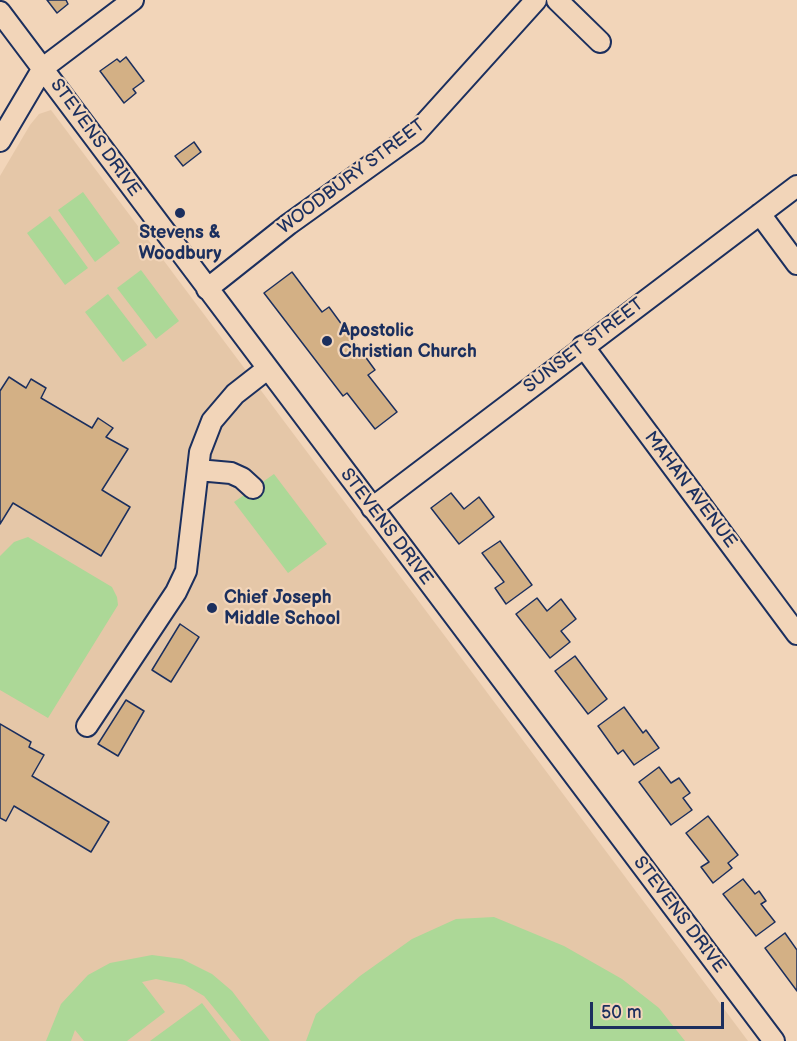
<!DOCTYPE html>
<style>
body{margin:0}
#map{position:relative;width:797px;height:1041px;overflow:hidden;background:#f2d5b9;font-family:"Balsamiq Sans",sans-serif}
canvas{display:block}
.scale{position:absolute;left:590px;top:1002px;width:134px;height:27px;box-sizing:border-box;border:3px solid #1b2f5e;border-top:0;padding-left:8px;font-size:18px;line-height:21px;white-space:nowrap;color:#1b2f5e;-webkit-text-stroke:4px #f2d5b9;paint-order:stroke}
</style>
<div id="map">
<canvas width="797" height="1041"></canvas>
<div class="scale">50 m</div>
</div>
<script>
const g = document.querySelector('canvas').getContext('2d');
g.lineJoin = 'round';
function fillPath(path, color) { g.fillStyle = color; g.fill(path, 'evenodd'); }
const shape = rows => new Path2D(rows.map(r => 'M' + r).join(''));
function stroke(path, color, width, dash) { g.strokeStyle = color; g.lineWidth = width; g.lineCap = dash ? 'butt' : 'round'; g.setLineDash(dash || []); g.stroke(path); }
function write(font, color, halo, rows, align = 'center') {
  g.font = font + ' "Balsamiq Sans",sans-serif'; g.lineWidth = 4.5; g.setLineDash([]); g.textBaseline = 'middle'; g.strokeStyle = halo; g.fillStyle = color; for (const [text, x, y, turn = 0] of rows) {
    g.save(); g.translate(x, y); g.rotate((+turn || 0) * Math.PI / 180); g.textAlign = isNaN(turn) ? turn : align; if (halo) g.strokeText(text, 0, 0); g.fillText(text, 0, 0); g.restore();
  }
}
fillPath(shape([
 [51,110,748,1041,0,1041,0,176,30,125,39,114]
]), '#e5c7a8');
fillPath(shape([
 [83,192,120,243,95,262,58,210],
 [50,216,88,268,65,285,27,233],
 [141,270,179,321,156,339,117,288],
 [108,294,147,345,123,362,85,312],
 [274,474,327,544,288,573,234,502],
 [28,537,112,587,117,597,118,605,48,718,0,690,0,556,14,542],
 [494,917,564,946,622,979,659,1008,685,1041,306,1041,316,1014,360,976,412,939,456,919],
 [152,955,182,959,212,974,232,991,270,1041,241,1041,204,996,185,985,156,979,142,982,165,1012,127,1041,84,1041,75,1030,71,1041,46,1041,61,1004,88,975,110,963],
 [202,1003,231,1041,150,1041]
]), '#acd897');
const building = shape([
 [47,0,66,0,68,4,57,13,47,0],
 [126,57,144,81,133,89,136,93,124,103,100,71,117,59,120,62,126,57],
 [194,142,201,152,183,166,175,156,194,142],
 [292,272,322,312,329,307,375,370,368,375,397,412,375,429,347,393,343,396,264,293,292,272],
 [9,377,26,388,31,379,46,388,41,398,92,428,98,418,113,428,106,437,128,449,102,490,130,507,101,556,13,503,0,524,0,391,9,377],
 [451,493,464,509,479,497,494,517,459,544,431,508,451,493],
 [500,541,532,585,506,604,495,588,504,582,482,553,500,541],
 [537,598,547,611,561,599,576,619,561,631,570,642,550,658,516,614,537,598],
 [180,624,199,637,171,682,152,670,180,624],
 [575,656,607,699,588,714,555,671,575,656],
 [126,700,144,711,118,756,98,744,126,700],
 [624,707,643,733,646,730,659,748,634,765,623,750,618,754,598,726,624,707],
 [0,724,31,742,29,747,44,755,32,776,109,822,91,852,14,806,6,821,0,818,0,724],
 [659,767,671,783,679,778,690,793,683,798,692,810,671,825,639,782,659,767],
 [708,816,738,855,728,863,732,868,713,883,701,867,709,862,686,833,708,816],
 [743,879,755,894,759,891,766,901,761,904,775,922,756,936,723,894,743,879],
 [785,933,797,950,797,991,765,948,785,933]
]);
fillPath(building, '#d3b085');
stroke(building, '#1b2f5e', 1.5);
const minor = shape([
 [557,0,600,42],
 [0,12,774,1041],
 [0,141,43,68,133,0],
 [760,214,797,264],
 [207,289,289,224,416,133,536,0],
 [583,346,797,634],
 [198,470,231,473,242,478,253,488],
 [372,508,797,186],
 [87,726,176,592,186,571,200,452,212,421,235,394,267,369]
]);
stroke(minor, '#1b2f5e', 24);
stroke(minor, '#f2d5b9', 20);
for (const [x, y, r, color] of [
 [180,213,6,"#1b2f5e"],
 [327,341,6,"#1b2f5e"],
 [212,608,6,"#1b2f5e"]
]) { const dot = new Path2D(); dot.arc(x, y, r, 0, 2 * Math.PI); g.fillStyle = color; g.fill(dot); stroke(dot, '#f2d5b9', 2); }
write('18px', '#1b2f5e', '#f2d5b9', [
 ["STEVENS DRIVE",95,138,54],
 ["WOODBURY STREET",352,177,-37],
 ["SUNSET STREET",584,346,-37],
 ["MAHAN AVENUE",690,490,53],
 ["STEVENS DRIVE",386,527,53],
 ["STEVENS DRIVE",679,915,53]
]);
write('bold 18px', '#1b2f5e', '#f2d5b9', [
 ["Stevens &",180,233,"center"],
 ["Woodbury",180,254,"center"],
 ["Apostolic",339,331],
 ["Christian Church",339,352],
 ["Chief Joseph",224,598],
 ["Middle School",224,619]
], 'left');
</script>
